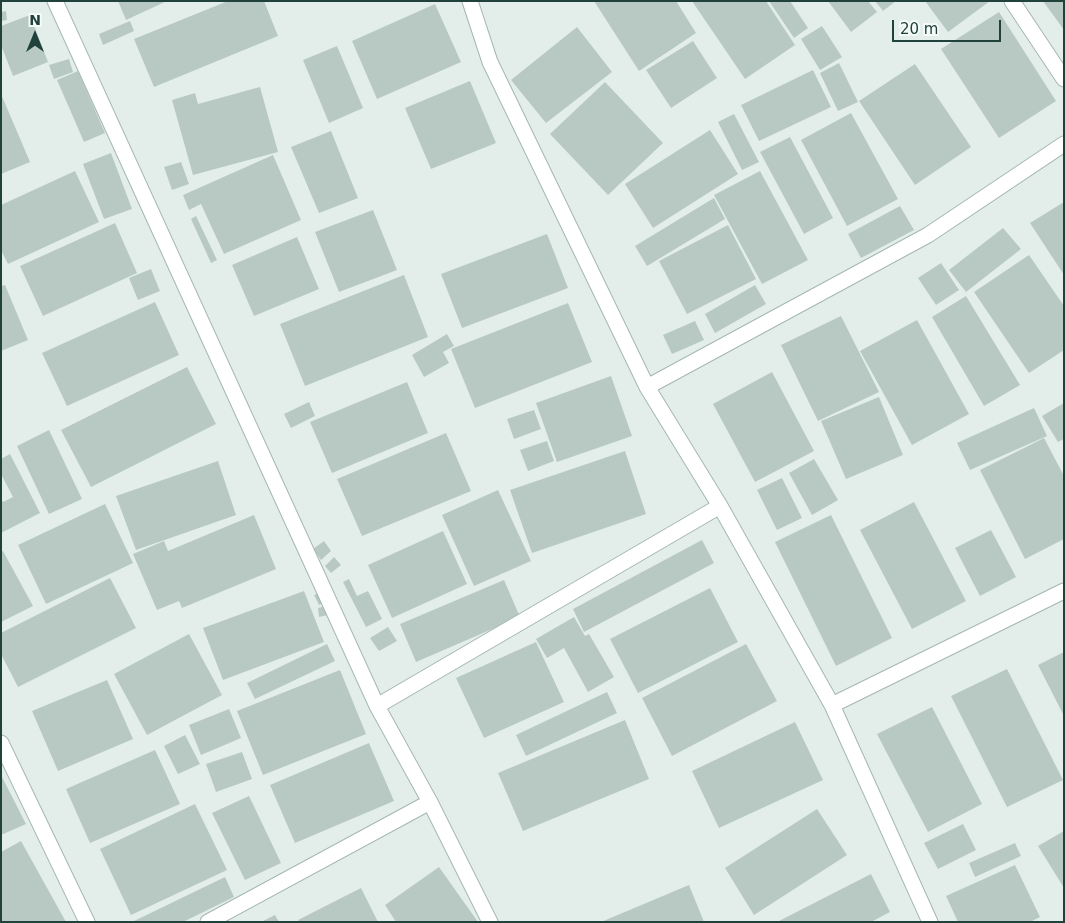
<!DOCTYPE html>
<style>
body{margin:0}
#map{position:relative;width:1065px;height:923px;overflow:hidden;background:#e3eeea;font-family:"DejaVu Sans",sans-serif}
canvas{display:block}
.frame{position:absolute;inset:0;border:2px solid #21413b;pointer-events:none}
.north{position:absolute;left:10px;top:10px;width:50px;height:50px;-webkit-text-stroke:4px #f4faf8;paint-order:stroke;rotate:0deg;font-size:14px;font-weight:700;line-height:20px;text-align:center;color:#21413b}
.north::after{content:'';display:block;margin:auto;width:18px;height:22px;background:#21413b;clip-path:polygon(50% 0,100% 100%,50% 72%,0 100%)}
.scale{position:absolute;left:892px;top:20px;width:109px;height:22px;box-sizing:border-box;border:2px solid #21413b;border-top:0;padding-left:6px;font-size:15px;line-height:18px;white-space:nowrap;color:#21413b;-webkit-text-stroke:4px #f4faf8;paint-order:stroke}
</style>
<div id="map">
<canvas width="1065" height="923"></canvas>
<div class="frame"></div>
<div class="north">N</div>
<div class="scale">20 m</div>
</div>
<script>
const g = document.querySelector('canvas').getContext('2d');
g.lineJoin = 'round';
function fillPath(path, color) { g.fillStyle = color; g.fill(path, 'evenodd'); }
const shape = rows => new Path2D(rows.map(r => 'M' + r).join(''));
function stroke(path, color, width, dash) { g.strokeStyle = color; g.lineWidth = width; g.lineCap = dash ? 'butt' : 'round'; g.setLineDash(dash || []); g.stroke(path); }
fillPath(shape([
 [118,1,167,1,126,20],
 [228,1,264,1,278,36,154,87,134,39],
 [594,1,676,1,696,33,639,71],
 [692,1,766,1,795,45,745,79],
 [769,1,790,1,808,28,794,38],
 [828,1,868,1,877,12,851,32],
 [875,1,896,1,883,11],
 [925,1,990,1,948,32],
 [1043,1,1064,1,1064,30],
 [435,4,461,62,377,99,352,41],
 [6,11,7,20,1,21,1,12],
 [999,12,1056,101,999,138,941,49],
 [30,15,48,62,13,76,1,45,1,26],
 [130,21,134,31,103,45,99,34],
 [822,26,842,57,820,70,801,39],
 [577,27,612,72,546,123,511,80],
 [693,41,717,78,671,108,646,70],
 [337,46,363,108,329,123,303,60],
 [69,59,73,72,54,79,49,65],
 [839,63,858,102,838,111,820,73],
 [915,64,971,147,915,185,859,101],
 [813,70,831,107,759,141,741,105],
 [78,71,105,133,84,142,57,80],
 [470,81,496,143,431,169,405,108],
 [605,82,663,143,608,195,550,134],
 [260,87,278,152,193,175,172,100,195,93,198,104],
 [1,94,30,162,1,174],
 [851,113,898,199,847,226,801,140],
 [734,114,759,162,742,170,718,122],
 [710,130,738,174,653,228,625,184],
 [331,131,358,198,319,213,291,147],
 [790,137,833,218,804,234,760,152],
 [111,153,132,209,104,219,83,164],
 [273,155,301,220,224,254,201,204,189,210,183,195],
 [181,162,189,184,172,190,164,167],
 [75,171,99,222,8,264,1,250,1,205],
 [760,171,808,260,762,284,714,195],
 [714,198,725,219,647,266,635,246],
 [1064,202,1064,275,1030,223],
 [900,206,914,230,861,258,848,234],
 [373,210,397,270,339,292,315,232],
 [196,216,217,260,211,263,191,219],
 [115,223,137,273,43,316,20,266],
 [728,225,756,279,687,314,659,261],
 [1003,228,1021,249,966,292,949,270],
 [547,234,568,288,462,328,441,274],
 [297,237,319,289,254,316,232,265],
 [1029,255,1064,306,1064,350,1029,373,974,292],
 [941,263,959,290,936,305,918,278],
 [151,269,160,291,138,300,129,278],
 [404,275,428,337,305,386,280,324],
 [5,285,28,340,1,351,1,286],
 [755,285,766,304,715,333,705,314],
 [966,296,1020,385,984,406,932,317],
 [155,302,179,355,67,406,42,353],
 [568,303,592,362,475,408,451,349],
 [841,316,879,392,818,421,781,345],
 [917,320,969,414,912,445,860,351],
 [695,321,704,340,672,354,663,335],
 [447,334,454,346,443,352,449,363,424,377,412,355],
 [187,367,216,424,91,487,61,430],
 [772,372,814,451,755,482,713,404],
 [611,376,632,436,557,462,536,403],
 [407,382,428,433,332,473,310,422],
 [879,397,903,455,846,479,821,421],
 [309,402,315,416,291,428,284,414],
 [1064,403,1064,439,1058,442,1042,416],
 [1034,408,1047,436,970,470,957,443],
 [534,410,541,429,514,439,507,419],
 [49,430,82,499,49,514,17,446],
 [446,433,471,491,362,536,337,479],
 [1044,438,1064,476,1064,539,1025,559,980,470],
 [547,441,554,461,528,471,520,450],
 [625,451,646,514,532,553,510,490],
 [10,454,40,513,1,533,1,499,3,502,13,497,1,474,1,459],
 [814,459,838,500,812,515,789,473],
 [218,461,236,515,136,550,116,496],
 [782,478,802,518,777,530,757,490],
 [498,490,531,561,474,586,442,515],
 [914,502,966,601,912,629,860,530],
 [105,504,133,563,46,604,18,545],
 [254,515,276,569,182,608,179,601,157,610,133,554,164,541,168,551],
 [831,515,892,638,836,666,775,542],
 [991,530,1016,577,980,596,955,548],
 [443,531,467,584,392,618,368,565],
 [702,540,714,563,584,632,573,609],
 [324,541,331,551,321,560,313,549],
 [3,551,33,606,1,622,1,552],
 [334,557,341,565,331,573,325,566],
 [110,578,136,628,18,687,1,654,1,633],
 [349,579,357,596,368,591,382,619,366,627,343,582],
 [504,580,520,617,416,662,400,624],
 [710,588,738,642,638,693,610,639],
 [304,591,324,642,223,680,203,628],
 [322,592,326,602,319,605,314,595],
 [327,606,328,615,319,617,318,608],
 [574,617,585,636,589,634,614,677,588,692,564,648,547,658,536,639],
 [388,627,397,641,379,651,370,638],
 [189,634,222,695,147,735,114,674],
 [536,642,564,702,484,738,456,678],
 [327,644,335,661,255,699,247,683],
 [746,644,777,701,672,756,642,698],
 [1064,652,1064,716,1038,665],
 [1007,669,1063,780,1007,807,951,696],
 [340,670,366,734,263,775,237,711],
 [107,680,133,739,58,771,32,711],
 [607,692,617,713,526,756,516,735],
 [932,707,982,804,928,832,877,734],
 [229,709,241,738,201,755,189,725],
 [625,720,649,779,523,831,498,773],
 [795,722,823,780,719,828,692,771],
 [185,735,200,764,178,774,164,746],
 [369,743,394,801,295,843,270,785],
 [155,750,180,804,90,843,66,789],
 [242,752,252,779,216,792,206,764],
 [1,775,26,824,1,835],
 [249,796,281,863,245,880,212,813],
 [195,804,227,870,131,915,100,849],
 [817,809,847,855,754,915,725,868],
 [963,824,976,850,938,869,924,843],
 [1064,831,1064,888,1038,846],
 [21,841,66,922,1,922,1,852],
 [1015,843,1021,856,975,877,969,863],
 [1015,865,1040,917,1030,922,958,922,946,896],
 [439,867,478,922,396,922,385,905],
 [871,874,890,912,871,922,777,922],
 [225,877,234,897,183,922,132,922],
 [689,885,704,922,601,922],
 [361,888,378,922,299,922,298,920],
 [275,915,279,922,261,922]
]), '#b8c9c3');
const minor = shape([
 [55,1,377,706,430,802,490,922],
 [470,1,490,62,647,387,720,506,832,705,930,922],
 [1012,1,1064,79],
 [647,387,928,235,1064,144],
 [832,705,1064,591],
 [377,706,720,506],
 [1,743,87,922],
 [208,922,430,802]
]);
stroke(minor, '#a5b7b2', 17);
stroke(minor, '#fff', 15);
</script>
